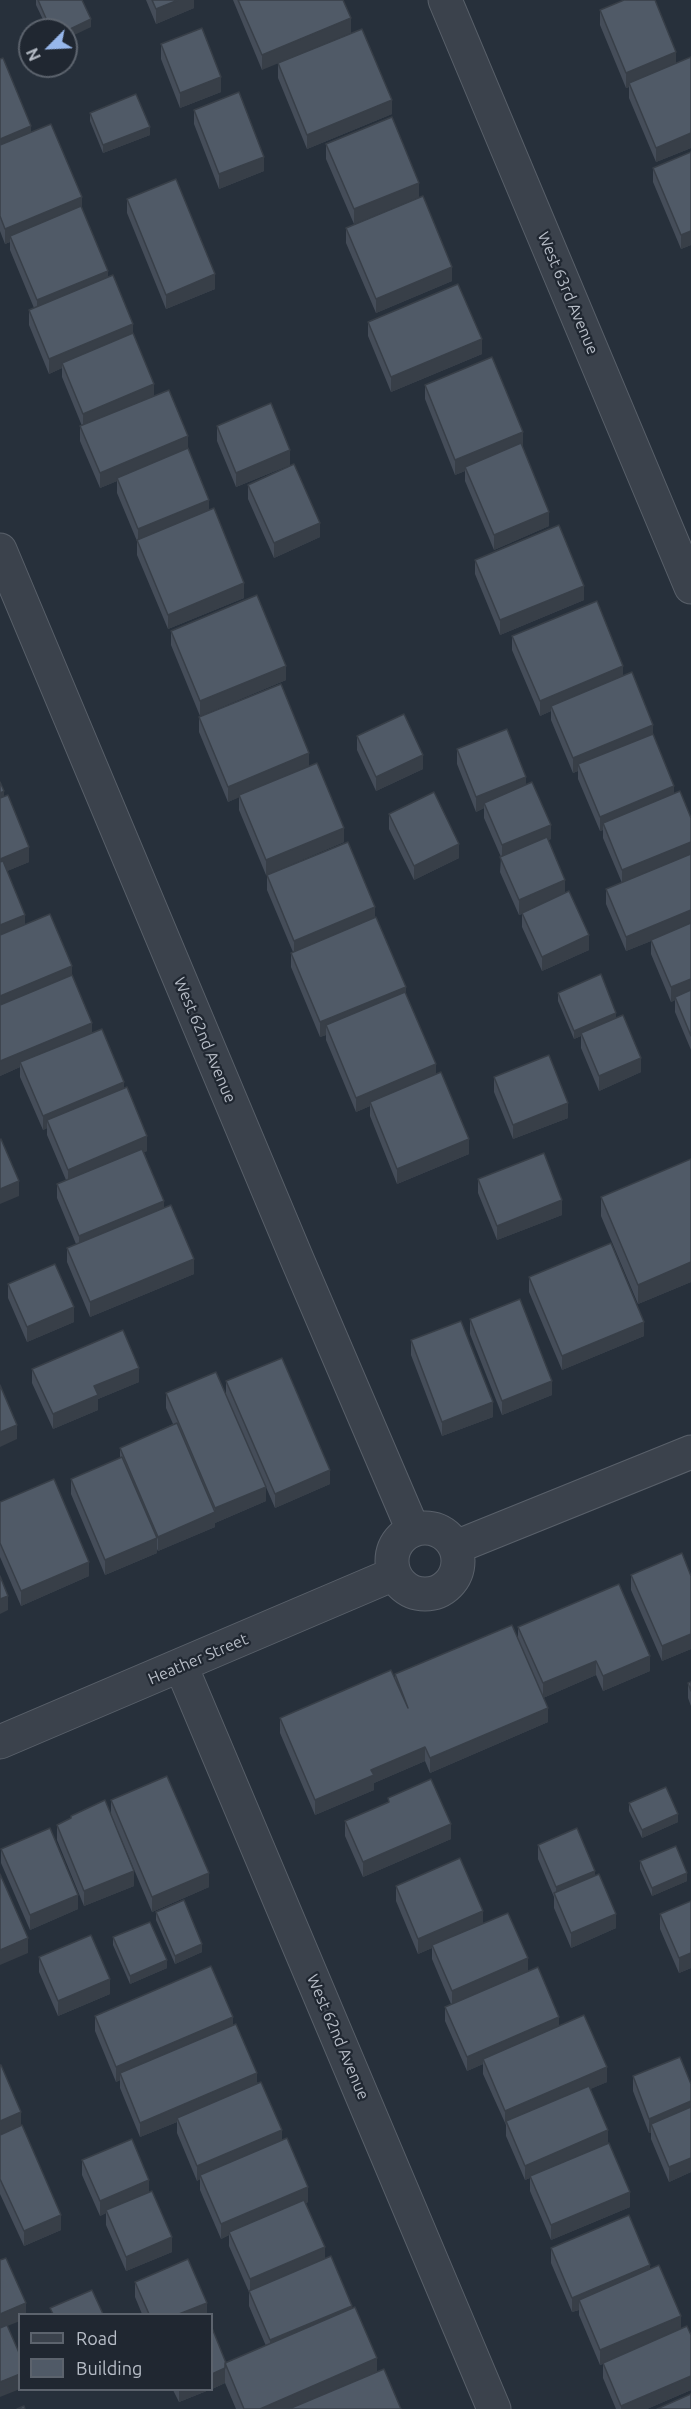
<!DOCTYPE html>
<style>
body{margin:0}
#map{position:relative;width:691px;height:2409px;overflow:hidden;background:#27303b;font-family:Ubuntu,sans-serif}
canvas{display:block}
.legend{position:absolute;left:18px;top:2313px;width:195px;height:78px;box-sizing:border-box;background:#202731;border:2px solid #5c636d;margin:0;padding:8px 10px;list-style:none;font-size:18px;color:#b7bdc7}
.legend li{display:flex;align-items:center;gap:12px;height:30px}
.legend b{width:30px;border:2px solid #5c636d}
.north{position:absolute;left:18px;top:18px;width:60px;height:60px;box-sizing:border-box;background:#202731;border:2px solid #5c636d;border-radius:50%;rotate:246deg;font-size:16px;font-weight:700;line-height:24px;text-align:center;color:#b7bdc7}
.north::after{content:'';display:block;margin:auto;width:21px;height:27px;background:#97b7eb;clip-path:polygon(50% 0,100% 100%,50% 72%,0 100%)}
</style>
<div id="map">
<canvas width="691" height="2409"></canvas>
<ul class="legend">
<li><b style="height:8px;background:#3b424c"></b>Road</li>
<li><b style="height:16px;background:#505a67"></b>Building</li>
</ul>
<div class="north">N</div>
</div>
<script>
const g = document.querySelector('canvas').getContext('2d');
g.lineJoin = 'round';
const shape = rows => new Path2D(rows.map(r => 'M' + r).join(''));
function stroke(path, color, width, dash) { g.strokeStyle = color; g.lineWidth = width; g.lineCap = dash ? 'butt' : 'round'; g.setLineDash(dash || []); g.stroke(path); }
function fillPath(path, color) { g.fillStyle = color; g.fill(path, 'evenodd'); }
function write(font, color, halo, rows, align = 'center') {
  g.font = font + ' Ubuntu,sans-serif'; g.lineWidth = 4.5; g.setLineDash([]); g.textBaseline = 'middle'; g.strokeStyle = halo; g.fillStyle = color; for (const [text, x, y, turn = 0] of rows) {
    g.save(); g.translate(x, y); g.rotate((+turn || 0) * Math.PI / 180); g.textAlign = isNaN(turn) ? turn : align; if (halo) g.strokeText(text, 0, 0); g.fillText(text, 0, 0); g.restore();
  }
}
const minor = shape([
 [445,0,691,587],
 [0,550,297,1259,413,1530],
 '392 1561a33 33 0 1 1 66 0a33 33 0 1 1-66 0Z',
 [456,1547,691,1452],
 [181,1666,494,2409],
 [0,1742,394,1574]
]);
stroke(minor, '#59606a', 35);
stroke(minor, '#3b424c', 33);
fillPath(shape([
 [36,0,82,0,91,27,66,30,48,30,36,5],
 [146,0,194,0,194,8,156,24],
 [233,0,343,0,262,70],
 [600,10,676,63,691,57,691,148,656,162,629,98,629,87,626,88,600,25],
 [161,44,221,92,180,108,161,59],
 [0,59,31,132,82,208,108,277,133,334,154,396,188,448,209,510,244,598,168,629,137,555,137,541,117,493,117,481,100,488,80,441,80,426,82,426,62,377,62,368,49,374,29,325,29,310,34,308,10,250,10,242,5,244,0,231],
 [278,63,392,114,307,149,278,78],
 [194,110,264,171,219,189,194,124],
 [90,113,150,135,103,153,90,121],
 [326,144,419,197,354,224,326,159],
 [691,152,691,245,681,249,653,182,653,168],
 [127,199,215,289,166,309,127,213],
 [346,228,452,281,376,313,346,243],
 [368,322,482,354,391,392,368,336],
 [425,385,523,447,549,526,494,550,465,481,465,471,455,475,425,399],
 [217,426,290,465,236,487,217,441],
 [248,485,320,537,274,558,248,499],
 [475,560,584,600,500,635,475,574],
 [171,631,286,680,200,716,171,645],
 [512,636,623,676,653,735,674,793,691,818,691,1050,675,1012,675,1000,671,1002,651,954,651,941,626,951,606,904,606,889,622,883,603,838,603,830,600,831,578,779,578,771,573,773,551,720,551,711,540,716,512,650],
 [199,717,309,766,344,842,266,875,239,810,239,797,228,802,199,732],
 [357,736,423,769,376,791,357,750],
 [457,749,526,785,551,839,548,840,565,892,589,950,542,971,522,927,522,914,519,915,500,872,501,857,484,818,484,808,476,812,457,764],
 [0,782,4,797,29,862,7,871,25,925,72,975,92,1033,124,1088,147,1151,144,1152,164,1208,194,1274,90,1317,67,1262,67,1248,76,1244,57,1198,57,1184,66,1180,47,1135,47,1128,43,1130,20,1077,20,1067,0,1076],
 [389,814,459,858,414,880,389,829],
 [267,875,375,918,406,994,436,1074,469,1154,397,1184,370,1116,370,1106,356,1112,326,1040,326,1035,320,1037,291,967,291,953,293,952,267,890],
 [558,993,616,1018,641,1072,599,1091,581,1048,581,1036,574,1039,558,1001],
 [494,1077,568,1118,513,1139,494,1092],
 [691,1159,691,1282,638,1304,601,1216,601,1197],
 [478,1179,562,1215,497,1240,478,1193],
 [529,1277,644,1336,562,1370,529,1292],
 [8,1284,74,1322,27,1342,8,1298],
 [470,1319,552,1395,502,1415,470,1334],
 [411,1340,493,1417,442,1436,411,1355],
 [32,1369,139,1382,98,1399,98,1410,53,1429,32,1383],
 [226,1381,330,1484,275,1508,266,1487,266,1501,215,1523,215,1527,158,1551,157,1549,157,1553,105,1575,71,1494,71,1479,120,1458,120,1448,173,1424,166,1408,166,1393,226,1396],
 [0,1502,89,1576,21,1606,0,1557],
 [631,1575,691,1576,691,1649,662,1661,631,1590],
 [518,1627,650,1671,603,1691,596,1675,543,1698,548,1722,430,1773,425,1761,374,1783,374,1790,315,1815,280,1733,280,1718,395,1678,395,1674,518,1639],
 [691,1682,691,1706,688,1698,688,1683],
 [388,1798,451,1839,363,1877,345,1836,345,1821,388,1802],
 [111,1800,209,1887,152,1912,111,1815],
 [629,1803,678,1822,642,1838,629,1811],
 [57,1825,134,1886,84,1906,57,1840],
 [538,1845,595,1875,616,1928,571,1948,554,1908,554,1897,538,1859],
 [1,1849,78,1909,30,1930,1,1863],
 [640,1861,687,1881,652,1896,640,1869],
 [396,1886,483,1923,528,1971,559,2026,607,2082,590,2089,630,2207,551,2240,530,2191,530,2178,525,2180,506,2136,506,2125,483,2074,483,2064,467,2071,445,2021,445,2007,451,2004,432,1959,432,1948,418,1954,396,1901],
 [691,1901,691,1968,679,1973,660,1929,660,1914],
 [156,1912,202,1952,175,1964,156,1920],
 [113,1937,167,1968,130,1984,113,1945],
 [39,1957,110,1994,58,2016,39,1972],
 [95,2016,233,2025,308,2202,306,2203,325,2259,352,2308,377,2371,401,2409,236,2409,225,2383,212,2389,212,2328,226,2363,266,2346,249,2306,249,2292,229,2246,229,2235,221,2239,200,2190,200,2179,197,2181,177,2133,177,2122,140,2137,120,2088,120,2080,116,2082,95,2031],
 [0,2065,21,2125,61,2230,24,2246,0,2194],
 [633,2076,691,2084,691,2172,669,2182,651,2139,651,2133,649,2133,633,2091],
 [82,2160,149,2192,172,2252,126,2271,106,2225,106,2213,100,2216,82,2175],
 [551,2248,691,2335,691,2390,647,2409,616,2409,603,2378,603,2364,600,2365,579,2315,579,2310,572,2312,551,2263],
 [135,2282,207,2314,142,2314,135,2297],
 [173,2390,209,2390,179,2402]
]), '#454d59');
fillPath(shape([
 [178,0,194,0,194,8,156,24,156,9],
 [351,18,351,33,262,70,262,55],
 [91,19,91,27,66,39,66,31],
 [676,52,676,67,629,83,629,87,626,88,626,73],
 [221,77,221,92,180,108,180,93],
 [392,100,392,114,307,149,307,135],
 [31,126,31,140,0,153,0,139],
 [150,127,150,135,103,153,103,145],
 [691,133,691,148,656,162,656,148],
 [264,157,264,171,219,189,219,174],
 [419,183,419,197,354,224,354,209],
 [82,197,82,212,10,236,10,242,5,244,5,229],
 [691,231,691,245,681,249,681,235],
 [452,267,452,281,376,313,376,299],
 [108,271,108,286,37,315,37,300],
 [215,274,215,289,166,309,166,295],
 [133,324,133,339,62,363,62,368,49,374,49,359],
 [482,339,482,354,391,392,391,377],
 [154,384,154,399,83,429,83,414],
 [523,432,523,447,465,467,465,471,455,475,455,460],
 [188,436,188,451,117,478,117,481,100,488,100,473],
 [290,450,290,465,236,487,236,473],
 [209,500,209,515,138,544,138,529],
 [549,512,549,526,494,550,494,535],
 [320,523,320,537,274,558,274,543],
 [244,583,244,598,168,629,168,615],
 [584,586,584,600,500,635,500,620],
 [286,666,286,680,200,716,200,701],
 [623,666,623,681,551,706,551,711,540,716,540,701],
 [653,725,653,740,578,764,578,771,573,773,573,758],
 [309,753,309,768,228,802,228,787],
 [423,755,423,769,376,791,376,777],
 [526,777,526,791,484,803,484,808,476,812,476,797],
 [674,786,674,800,603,823,603,830,600,831,600,817],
 [4,791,4,806,0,808,0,793],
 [551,825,551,839,502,860,502,845],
 [344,828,344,842,266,875,266,860],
 [691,842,691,856,622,885,622,870],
 [459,844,459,858,414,880,414,866],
 [29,847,29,862,0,874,0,859],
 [565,880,565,895,519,915,519,900],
 [375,907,375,922,294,955,294,941],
 [691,910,691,925,626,951,626,937],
 [25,915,25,929,0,940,0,925],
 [589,935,589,950,542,971,542,957],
 [72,966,72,981,0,1011,0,996],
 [691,979,691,993,675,997,675,1000,671,1002,671,987],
 [406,987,406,1002,326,1025,326,1035,320,1037,320,1022],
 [616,1013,616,1021,581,1033,581,1036,574,1039,574,1031],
 [92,1023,92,1038,20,1062,20,1067,0,1076,0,1061],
 [641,1058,641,1072,599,1091,599,1076],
 [436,1064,436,1079,370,1102,370,1106,356,1112,356,1098],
 [124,1082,124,1096,47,1120,47,1128,43,1130,43,1116],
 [568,1103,568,1118,513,1139,513,1125],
 [147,1136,147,1151,68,1184,68,1170],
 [469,1139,469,1154,397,1184,397,1169],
 [19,1181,19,1196,0,1204,0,1189],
 [562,1200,562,1215,497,1240,497,1226],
 [164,1201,164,1215,79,1251,79,1236],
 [194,1259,194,1274,90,1317,90,1302],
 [691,1262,691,1282,638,1304,638,1285],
 [74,1307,74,1322,27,1342,27,1327],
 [644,1322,644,1336,562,1370,562,1356],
 [139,1368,139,1382,98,1399,98,1410,53,1429,53,1414,94,1386],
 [552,1381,552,1395,502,1415,502,1401],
 [493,1402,493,1417,442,1436,442,1422],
 [17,1425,17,1439,0,1447,0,1432],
 [330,1470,330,1484,275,1508,275,1494],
 [266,1487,266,1501,215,1523,215,1527,158,1551,158,1537,215,1512,215,1508],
 [157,1538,157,1553,105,1575,105,1560],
 [89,1562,89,1576,21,1606,21,1591],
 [8,1596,8,1610,0,1614,0,1599],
 [691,1634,691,1649,662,1661,662,1646],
 [650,1656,650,1671,603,1691,603,1676],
 [596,1661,596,1675,543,1698,543,1683],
 [548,1708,548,1722,430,1773,430,1758],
 [425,1747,425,1761,374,1783,374,1790,315,1815,315,1800,371,1770],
 [678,1814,678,1822,642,1838,642,1830],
 [451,1824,451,1839,363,1877,363,1862],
 [134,1871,134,1886,84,1906,84,1891],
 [595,1871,595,1885,556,1898,556,1887],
 [209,1873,209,1887,152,1912,152,1897],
 [687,1873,687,1881,652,1896,652,1888],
 [78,1895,78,1909,30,1930,30,1915],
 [483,1911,483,1926,432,1945,432,1948,418,1954,418,1939],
 [616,1914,616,1928,571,1948,571,1933],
 [28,1938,28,1953,0,1965,0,1950],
 [202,1944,202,1952,175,1964,175,1956],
 [691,1953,691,1968,679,1973,679,1958],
 [528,1958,528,1972,452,2005,452,1991],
 [167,1960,167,1968,130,1984,130,1976],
 [110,1979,110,1994,58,2016,58,2001],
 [233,2017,233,2031,120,2073,120,2080,116,2082,116,2067],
 [559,2017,559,2032,483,2059,483,2064,467,2071,467,2057],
 [607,2067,607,2082,507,2125,506,2121,505,2125,505,2111],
 [257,2073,257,2088,177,2118,177,2122,140,2137,140,2123],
 [691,2101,691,2116,651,2124,651,2133,649,2133,649,2119],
 [21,2112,21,2127,0,2136,0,2121],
 [282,2130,282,2145,200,2175,200,2179,197,2181,197,2166],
 [608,2130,608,2145,525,2180,525,2166],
 [691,2158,691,2172,669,2182,669,2167],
 [149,2180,149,2195,106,2210,106,2213,100,2216,100,2201],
 [308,2187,308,2202,231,2235,229,2232,229,2235,221,2239,221,2224],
 [630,2192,630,2207,551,2240,551,2225],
 [61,2215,61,2230,24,2246,24,2231],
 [172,2237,172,2252,126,2271,126,2257],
 [325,2247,325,2262,250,2294,250,2279],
 [650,2265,650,2279,579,2300,579,2310,572,2312,572,2298],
 [26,2303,26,2314,20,2314,20,2321,0,2329,0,2314],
 [207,2303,207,2314,179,2314],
 [352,2306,352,2320,270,2355,270,2340],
 [681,2316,681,2330,600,2365,600,2350],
 [377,2358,377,2378,306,2409,260,2409],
 [225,2368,225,2383,212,2389,212,2374],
 [20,2374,20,2389,0,2397,0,2382],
 [691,2376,691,2390,647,2409,621,2409,621,2406],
 [179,2390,209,2390,179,2402]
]), '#383f48');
const building = shape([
 [38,0,82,0,91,19,66,31,51,30,38,0],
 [152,0,178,0,156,9,152,0],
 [238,0,343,0,351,18,262,55,238,0],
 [624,0,655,0,676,52,626,73,600,10,624,0],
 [202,28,221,77,180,93,161,44,202,28],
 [362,29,392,100,307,135,278,63,362,29],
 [691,57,691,133,656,148,629,83,691,57],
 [3,58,31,126,0,139,0,59,3,58],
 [239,92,264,157,219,174,194,110,239,92],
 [136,94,150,127,103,145,90,113,136,94],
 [392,117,419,183,354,209,326,144,392,117],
 [51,124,82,197,5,229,0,216,0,145,51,124],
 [691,152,691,231,681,235,653,168,691,152],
 [176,179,215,274,166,295,127,199,176,179],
 [423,196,452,267,376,299,346,228,423,196],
 [81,206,108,271,37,300,10,236,81,206],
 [113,275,133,324,49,359,29,310,113,275],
 [458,284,482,339,391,377,368,322,458,284],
 [133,333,154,384,83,414,62,363,133,333],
 [492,357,523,432,455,460,425,385,492,357],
 [169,390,188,436,100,473,80,426,169,390],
 [271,403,290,450,236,473,217,426,271,403],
 [521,443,549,512,494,535,465,467,521,443],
 [188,448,209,500,138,529,117,478,188,448],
 [294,464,320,523,274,543,248,485,294,464],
 [214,508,244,583,168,615,137,540,214,508],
 [559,525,584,586,500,620,475,560,559,525],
 [257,595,286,666,200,701,171,631,257,595],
 [597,601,623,666,540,701,512,636,597,601],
 [632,672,653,725,573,758,551,706,632,672],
 [281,684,309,753,228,787,199,717,281,684],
 [404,714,423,755,376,777,357,736,404,714],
 [507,729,526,777,476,797,457,749,507,729],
 [653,734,674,786,600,817,578,764,653,734],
 [317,763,344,828,266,860,239,795,317,763],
 [0,782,4,791,0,793,0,782],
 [532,782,551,825,502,845,484,803,532,782],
 [680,791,691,818,691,842,622,870,603,823,680,791],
 [434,792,459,844,414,866,389,814,434,792],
 [8,795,29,847,0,859,0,798,8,795],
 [547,837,565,880,519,900,500,857,547,837],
 [348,842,375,907,294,941,267,875,348,842],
 [691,854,691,910,626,937,606,889,691,854],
 [3,861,25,915,0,925,0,862,3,861],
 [569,891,589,935,542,957,522,913,569,891],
 [50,914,72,966,0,996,0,935,50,914],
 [376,917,406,987,320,1022,291,953,376,917],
 [691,923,691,979,671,987,651,940,691,923],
 [601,974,616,1013,574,1031,558,993,601,974],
 [72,975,92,1023,0,1061,0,1005,72,975],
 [691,990,691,1036,675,997,691,990],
 [405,992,436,1064,356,1098,326,1025,405,992],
 [623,1015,641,1058,599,1076,581,1033,623,1015],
 [102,1029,124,1082,43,1116,20,1062,102,1029],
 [549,1055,568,1103,513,1125,494,1077,549,1055],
 [441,1072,469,1139,397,1169,370,1102,441,1072],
 [127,1087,147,1136,68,1170,47,1120,127,1087],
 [1,1139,19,1181,0,1189,0,1140,1,1139],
 [142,1149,164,1201,79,1236,57,1184,142,1149],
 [544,1153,562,1200,497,1226,478,1179,544,1153],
 [691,1159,691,1262,638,1285,601,1197,691,1159],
 [171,1205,194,1259,90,1302,67,1248,171,1205],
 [611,1243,644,1322,562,1356,529,1277,611,1243],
 [55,1264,74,1307,27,1327,8,1284,55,1264],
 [520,1299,552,1381,502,1401,470,1319,520,1299],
 [461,1321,493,1402,442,1422,411,1340,461,1321],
 [123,1330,139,1368,94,1386,98,1395,53,1414,32,1369,123,1330],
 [282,1358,330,1470,275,1494,226,1381,282,1358],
 [216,1372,266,1487,215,1508,166,1393,216,1372],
 [0,1385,17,1425,0,1432,0,1385],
 [177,1423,215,1512,158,1537,120,1448,177,1423],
 [122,1457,157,1538,105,1560,71,1479,122,1457],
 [54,1479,89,1562,21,1591,0,1543,0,1502,54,1479],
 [682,1553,691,1576,691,1634,662,1646,631,1575,682,1553],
 [0,1576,8,1596,0,1599,0,1576],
 [619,1584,650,1656,603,1676,596,1661,543,1683,518,1627,619,1584],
 [512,1625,548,1708,430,1758,425,1747,371,1770,374,1775,315,1800,280,1718,391,1670,408,1708,395,1674,512,1625],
 [691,1682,691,1691,688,1683,691,1682],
 [167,1776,209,1873,152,1897,111,1800,167,1776],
 [431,1779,451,1824,363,1862,345,1821,389,1802,388,1798,431,1779],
 [666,1787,678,1814,642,1830,629,1803,666,1787],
 [105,1800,134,1871,84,1891,57,1825,71,1818,71,1816,105,1800],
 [50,1828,78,1895,30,1915,1,1849,50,1828],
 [577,1828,595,1871,556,1887,538,1845,577,1828],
 [676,1846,687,1873,652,1888,640,1861,676,1846],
 [460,1858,483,1911,418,1939,396,1886,460,1858],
 [0,1874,28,1938,0,1950,0,1874],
 [599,1874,616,1914,571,1933,554,1893,599,1874],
 [184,1900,202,1944,175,1956,156,1912,184,1900],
 [691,1901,691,1953,679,1958,660,1914,691,1901],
 [508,1913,528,1958,452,1991,432,1945,508,1913],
 [150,1922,167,1960,130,1976,113,1937,150,1922],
 [91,1935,110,1979,58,2001,39,1957,91,1935],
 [211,1966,233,2017,116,2067,95,2016,211,1966],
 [538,1967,559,2017,467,2057,445,2007,538,1967],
 [584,2015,607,2067,505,2111,483,2059,584,2015],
 [236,2024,257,2073,140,2123,120,2073,236,2024],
 [680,2057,691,2084,691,2101,649,2119,633,2076,680,2057],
 [0,2065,1,2065,21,2112,0,2121,0,2065],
 [261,2082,282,2130,197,2166,177,2118,261,2082],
 [589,2086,608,2130,525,2166,506,2121,589,2086],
 [691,2107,691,2158,669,2167,651,2124,691,2107],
 [22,2125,61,2215,24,2231,0,2179,0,2135,22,2125],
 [287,2138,308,2187,221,2224,200,2175,287,2138],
 [132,2139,149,2180,100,2201,82,2160,132,2139],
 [609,2143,630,2192,551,2225,530,2176,609,2143],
 [152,2191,172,2237,126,2257,106,2210,152,2191],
 [304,2200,325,2247,250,2279,229,2232,304,2200],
 [629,2215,650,2265,572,2298,551,2248,629,2215],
 [331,2256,352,2306,270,2340,249,2291,331,2256],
 [6,2258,26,2303,0,2314,0,2260,6,2258],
 [188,2259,207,2303,179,2314,149,2314,135,2282,188,2259],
 [659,2265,681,2316,600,2350,579,2300,659,2265],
 [92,2290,103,2314,53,2314,50,2308,92,2290],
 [355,2307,377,2358,260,2409,244,2409,225,2363,355,2307],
 [7,2325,20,2355,20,2374,0,2382,0,2328,7,2325],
 [687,2326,691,2335,691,2376,621,2406,603,2363,687,2326],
 [212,2328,226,2363,225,2363,225,2368,212,2374,212,2328],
 [384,2369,401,2409,289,2409,384,2369],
 [691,2394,691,2409,657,2409,691,2394],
 [24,2406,25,2409,17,2409,24,2406]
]);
fillPath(building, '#505a67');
stroke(building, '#383f48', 1.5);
write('16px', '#b7bdc7', '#202731', [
 ["West 63rd Avenue",568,293,67],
 ["West 62nd Avenue",205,1040,67],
 ["Heather Street",198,1659,-23],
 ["West 62nd Avenue",338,2037,67]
]);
</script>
